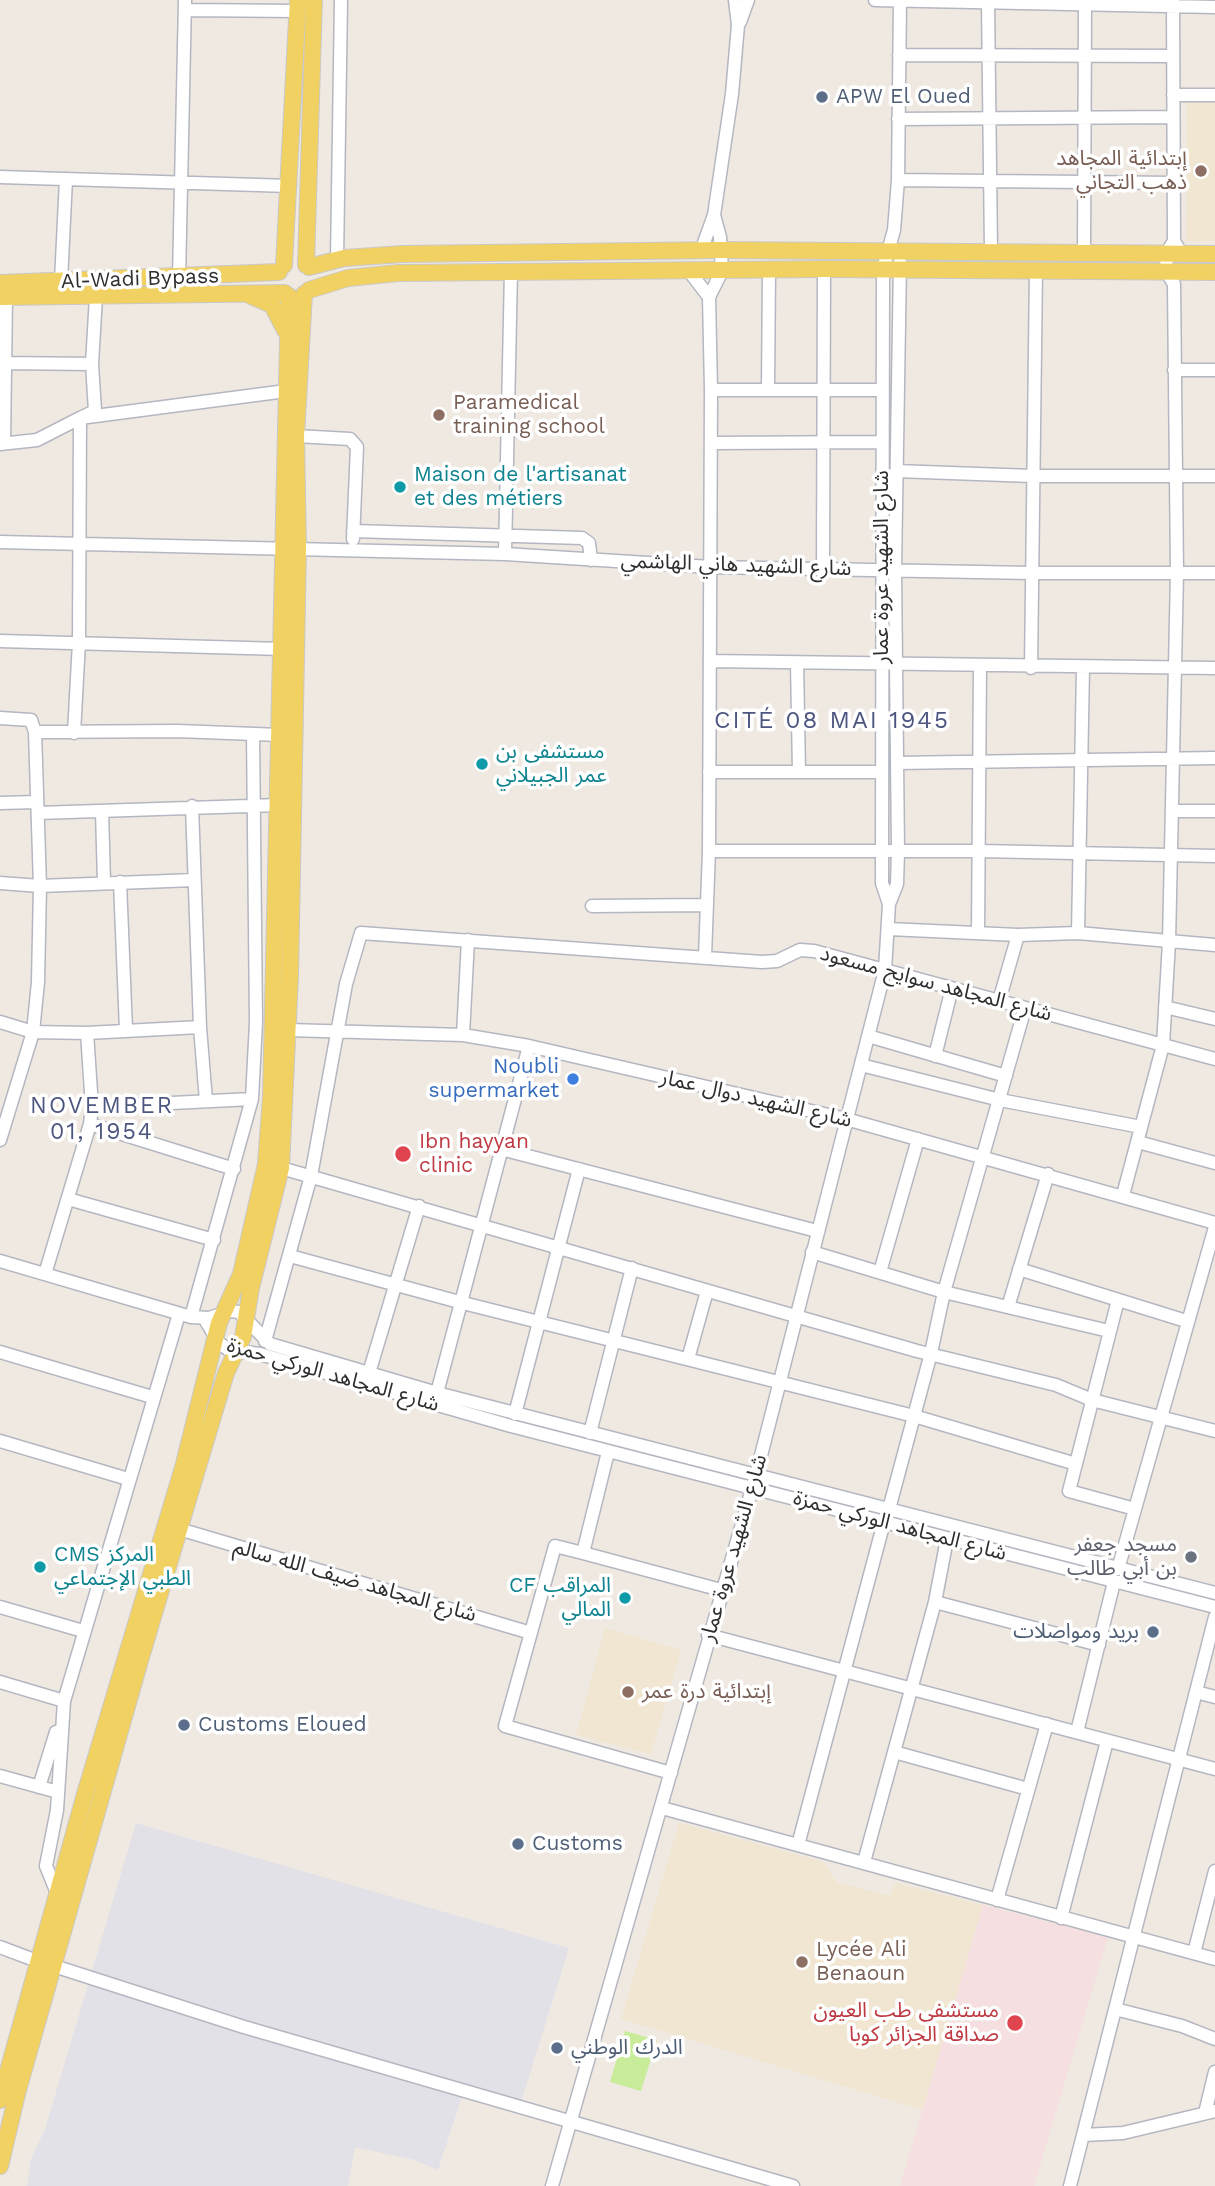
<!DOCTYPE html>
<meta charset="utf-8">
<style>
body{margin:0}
canvas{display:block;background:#efe9e1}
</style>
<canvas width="1215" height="2186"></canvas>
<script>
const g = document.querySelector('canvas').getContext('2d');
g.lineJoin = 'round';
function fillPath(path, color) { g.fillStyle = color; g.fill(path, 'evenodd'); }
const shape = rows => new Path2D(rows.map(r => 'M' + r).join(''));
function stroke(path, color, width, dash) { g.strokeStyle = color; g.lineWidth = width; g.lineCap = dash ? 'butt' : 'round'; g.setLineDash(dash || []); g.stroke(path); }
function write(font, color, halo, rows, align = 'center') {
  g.font = font + ' "Work Sans","Noto Sans Arabic",sans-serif'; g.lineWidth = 7; g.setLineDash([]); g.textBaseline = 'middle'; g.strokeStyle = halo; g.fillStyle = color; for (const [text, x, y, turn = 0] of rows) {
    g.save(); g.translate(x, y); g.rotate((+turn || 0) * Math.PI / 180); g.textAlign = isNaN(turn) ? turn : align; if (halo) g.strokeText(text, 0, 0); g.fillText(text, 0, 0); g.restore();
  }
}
fillPath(shape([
 [136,1823,569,1948,518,2112,463,2094,438,2170,414,2160,355,2147,348,2186,27,2186,31,2159,45,2129]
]), '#e3e1e8');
fillPath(shape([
 [1187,102,1215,102,1215,241,1186,241],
 [605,1628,681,1650,651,1754,576,1735],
 [679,1823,824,1862,836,1882,890,1896,895,1883,983,1905,923,2110,621,2019]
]), '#f0e6d1');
fillPath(shape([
 [983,1905,1108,1937,1034,2186,900,2186]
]), '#f5dfe0');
fillPath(shape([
 [625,2031,657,2040,641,2091,610,2082]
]), '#c9ec9a');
const minor = shape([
 [875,0,1215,7],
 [1173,1,1174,241,1178,248],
 [988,2,991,251],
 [185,10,297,11],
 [740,22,748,0],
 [899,55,1173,56],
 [1173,95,1215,95],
 [898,119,1173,117],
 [0,177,290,186],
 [898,180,1173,183],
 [701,251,714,215,732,94,738,25,735,0],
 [1084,252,1085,5],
 [337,260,341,0],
 [689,271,709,297,711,390,709,851,705,956],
 [179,278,185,0],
 [61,281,66,179],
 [709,297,722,271,720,237,714,215],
 [5,363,92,364],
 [1174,370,1215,370],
 [711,390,882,390],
 [768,390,769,270],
 [296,436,350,439,357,447,353,539],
 [4,443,6,297],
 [713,443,881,442],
 [0,444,37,440,80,418,286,391],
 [896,471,1032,476,1215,476],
 [353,531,582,538,589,543,591,560],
 [0,542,505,554,711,567,1031,573,1215,573],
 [505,554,511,271],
 [823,569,824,269],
 [0,641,282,649],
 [710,661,1215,668],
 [797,662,799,772],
 [1031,668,1036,270],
 [0,718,31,720,35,732],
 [74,733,79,642,80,418,95,411,92,364,96,296],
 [897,763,1215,758],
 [709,772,882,772],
 [0,803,37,802],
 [192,806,200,1027,206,1101],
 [102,811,104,882],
 [1172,811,1215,811],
 [38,813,279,805],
 [709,851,980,851,1215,856],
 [120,882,126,1030],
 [0,883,40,886,194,880],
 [889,904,897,884,898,852,895,570,900,262],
 [592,906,707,905],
 [889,929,1018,935,1078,933,1215,945],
 [978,933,980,666],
 [1078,933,1083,668],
 [999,1001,1018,935],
 [1165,1007,1215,1019],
 [0,1022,33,1032,87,1033,92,1107,90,1124,45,1274],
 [288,1030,463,1035,529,1046,846,1119,1215,1223],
 [87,1033,200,1027],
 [463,1035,468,940],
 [868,1036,1006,1076],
 [935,1056,952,988],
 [861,1065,1000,1100,1141,1127],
 [92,1107,252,1099],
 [90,1124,234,1169],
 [0,1140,33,1032,38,982,40,886,35,732,178,731,280,735],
 [1138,1142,1215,1163],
 [501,1149,817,1231],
 [281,1168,917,1351,1056,1385,1092,1400,1215,1431],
 [1123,1195,1163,1045,1169,942,1177,573,1174,284,1166,271,1167,252,1174,241],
 [68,1199,214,1240],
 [812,1252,944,1292,1109,1331],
 [290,1256,463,1303,914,1416,1076,1464],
 [0,1261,191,1317,209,1318,230,1311,239,1312,270,1344,437,1393,1215,1593],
 [1019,1269,1186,1321],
 [880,1272,918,1139],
 [1118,1300,1069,1491,1135,1509],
 [1008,1307,1048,1174],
 [191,1317,252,1099,256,1022,253,734],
 [204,1318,219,1343,229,1350,260,1354,511,1426,1215,1607],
 [265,1341,311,1176,346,984,361,933,762,962,777,961,800,950,814,951,1215,1059],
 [0,1352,152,1397],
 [688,1359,707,1291],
 [369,1373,419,1206],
 [437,1393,529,1046],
 [515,1414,579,1169],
 [590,1433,632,1268],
 [0,1441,128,1479],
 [608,1452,583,1553,721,1590],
 [889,1509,931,1353,944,1292,1025,1008],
 [179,1529,531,1633],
 [583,1553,555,1546,505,1726,671,1773],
 [1118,1569,1215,1227],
 [935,1602,1099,1645],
 [0,1607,83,1631],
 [708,1635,1215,1769],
 [0,1682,64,1701],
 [1196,1692,1215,1697],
 [1077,1732,1114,1582],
 [894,1752,1028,1789],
 [0,1776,58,1792],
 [39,1787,56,1732],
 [662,1808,1215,1959],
 [798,1845,884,1522],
 [864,1862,935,1602,947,1539],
 [57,1893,46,1866,57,1810,64,1701,179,1314],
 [997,1900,1047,1724],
 [1061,1918,1107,1741],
 [0,1947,37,1961],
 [1194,1953,1215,1871],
 [54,1966,244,2027,793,2186],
 [1115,2009,1182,2026,1215,2039],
 [1205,2113,1215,2072],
 [1083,2135,1123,2133,1215,2111],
 [552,2186,756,1475,885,970,889,904,882,883,882,851,883,269,894,230,898,180,900,1],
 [1070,2186,1215,1617]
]);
const major = shape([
 [284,265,298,0],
 [306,265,314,0],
 [309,267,344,258,403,254,721,250,1215,254],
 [0,283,279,272],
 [309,290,348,278,398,273,824,269,1215,272],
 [251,296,272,305,285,330],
 [0,297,285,293],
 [0,2100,85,1794,184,1464,219,1323,241,1274,266,1164,271,1096,289,296],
 [0,2166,18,2090,141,1657,226,1373,243,1337,251,1288,281,1168,290,977,298,548,296,436,304,294]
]);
stroke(minor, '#b4b7c1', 15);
stroke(major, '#c9c9c9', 18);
stroke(minor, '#fff', 12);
stroke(major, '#f2d163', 16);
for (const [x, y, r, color] of [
 [822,97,7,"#5c6f8a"],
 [1201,171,7,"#8d6e63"],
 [439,415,7,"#8d6e63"],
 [400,487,7,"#0f9aa8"],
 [482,764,7,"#0f9aa8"],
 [573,1079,7,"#3f7fe0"],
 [403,1154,9,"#e0444e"],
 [1191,1557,7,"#6b7280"],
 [40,1567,7,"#0f9aa8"],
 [625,1598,7,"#0f9aa8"],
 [1153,1632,7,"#5c6f8a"],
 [628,1692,7,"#8d6e63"],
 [184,1725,7,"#5c6f8a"],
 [518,1844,7,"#5c6f8a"],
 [802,1962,7,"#8d6e63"],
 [1015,2023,9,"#e0444e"],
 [557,2048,7,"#5c6f8a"]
]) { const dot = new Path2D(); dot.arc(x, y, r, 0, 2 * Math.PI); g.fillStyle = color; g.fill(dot); stroke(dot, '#fff', 2.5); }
write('21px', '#4e5e75', '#fff', [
 ["APW El Oued",836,97],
 ["بريد ومواصلات",1139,1632,"right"],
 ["Customs Eloued",198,1725],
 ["Customs",532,1844],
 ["الدرك الوطني",571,2048]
], 'left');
write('21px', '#785e54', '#fff', [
 ["إبتدائية المجاهد",1187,159,"right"],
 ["ذهب التجاني",1187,183,"right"],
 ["Paramedical",453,403],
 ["training school",453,427],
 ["إبتدائية درة عمر",642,1692],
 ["Lycée Ali",816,1950],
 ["Benaoun",816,1974]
], 'left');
write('21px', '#2e2e2e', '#fff', [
 ["Al-Wadi Bypass",140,279,-2],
 ["شارع الشهيد هاني الهاشمي",736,565,2],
 ["شارع الشهيد عروة عمار",882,567,-90],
 ["شارع المجاهد سوايح مسعود",936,984,15],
 ["شارع الشهيد دوال عمار",756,1099,13],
 ["شارع المجاهد الوركي حمزة",333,1375,16],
 ["شارع المجاهد الوركي حمزة",900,1526,15],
 ["شارع الشهيد عروة عمار",734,1548,-74],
 ["شارع المجاهد ضيف الله سالم",355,1581,16]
]);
write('21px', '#0d838f', '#fff', [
 ["Maison de l'artisanat",414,475],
 ["et des métiers",414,499],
 ["مستشفى بن",496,752],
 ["عمر الجبيلاني",496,776],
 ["CMS المركز",54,1555],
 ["الطبي الإجتماعي",54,1579],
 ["CF المراقب",611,1586,"right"],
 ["المالي",611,1610,"right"]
], 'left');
write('21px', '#366cbe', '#fff', [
 ["Noubli",559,1067],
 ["supermarket",559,1091]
], 'right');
write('21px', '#be3a42', '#fff', [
 ["Ibn hayyan",419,1142],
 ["clinic",419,1166],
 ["مستشفى طب العيون",999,2011,"right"],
 ["صداقة الجزائر كوبا",999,2035,"right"]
], 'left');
write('21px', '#5b616d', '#fff', [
 ["مسجد جعفر",1177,1545],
 ["بن أبي طالب",1177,1569]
], 'right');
g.letterSpacing = '2px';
write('23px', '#4d5680', '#fff', [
 ["NOVEMBER",102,1106],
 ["01, 1954",102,1132]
]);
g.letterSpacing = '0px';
g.letterSpacing = '2px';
write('24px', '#4d5680', '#fff', [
 ["CITÉ 08 MAI 1945",832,721]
]);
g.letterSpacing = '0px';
</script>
